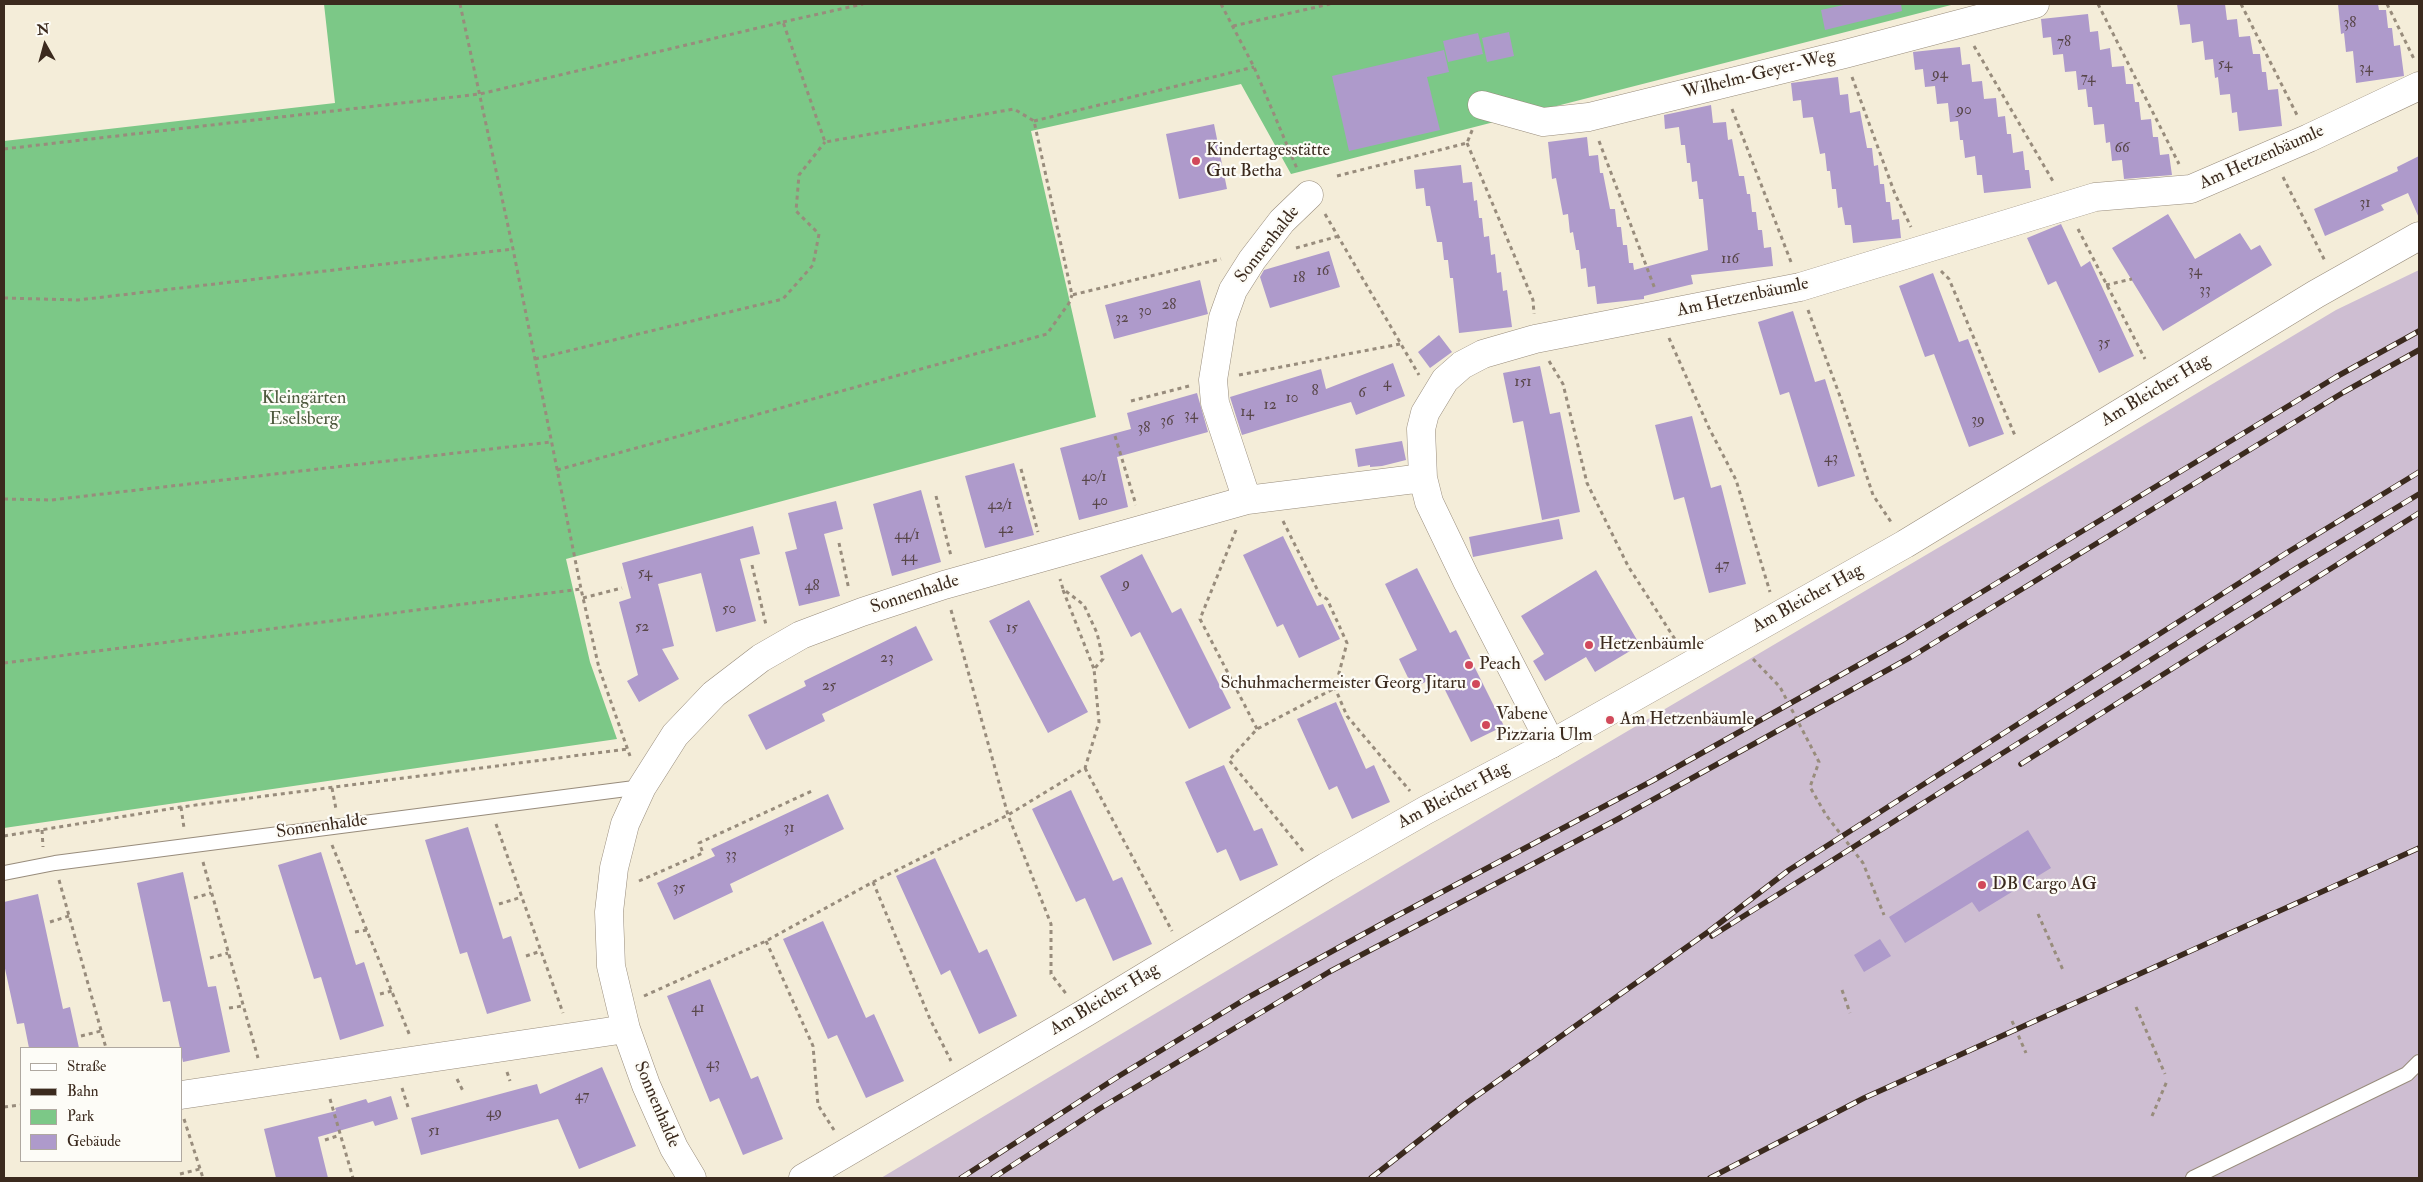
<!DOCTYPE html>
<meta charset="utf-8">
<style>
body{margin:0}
#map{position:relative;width:2423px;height:1182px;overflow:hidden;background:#f4edd9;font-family:"IM FELL Double Pica",serif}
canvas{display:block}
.frame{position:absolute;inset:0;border:5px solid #3b2a1e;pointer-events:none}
.legend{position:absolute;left:20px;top:1047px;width:162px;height:115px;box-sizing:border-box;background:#fdfcf7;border:1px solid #afa8a0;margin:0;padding:6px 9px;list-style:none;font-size:15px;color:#3b2a1e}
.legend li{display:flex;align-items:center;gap:10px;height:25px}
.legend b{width:25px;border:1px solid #afa8a0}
.north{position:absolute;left:20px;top:20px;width:50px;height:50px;-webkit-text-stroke:4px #fdfcf7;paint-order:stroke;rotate:353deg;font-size:14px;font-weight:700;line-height:20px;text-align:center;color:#3b2a1e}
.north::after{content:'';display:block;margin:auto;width:18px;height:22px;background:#3b2a1e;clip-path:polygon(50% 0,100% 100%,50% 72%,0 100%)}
</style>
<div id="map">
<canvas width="2423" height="1182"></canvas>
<div class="frame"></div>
<ul class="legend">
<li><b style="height:6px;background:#fff"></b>Straße</li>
<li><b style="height:6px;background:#3b2a1e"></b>Bahn</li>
<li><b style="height:14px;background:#7cc887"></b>Park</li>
<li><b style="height:14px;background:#ae9acb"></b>Gebäude</li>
</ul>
<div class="north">N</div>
</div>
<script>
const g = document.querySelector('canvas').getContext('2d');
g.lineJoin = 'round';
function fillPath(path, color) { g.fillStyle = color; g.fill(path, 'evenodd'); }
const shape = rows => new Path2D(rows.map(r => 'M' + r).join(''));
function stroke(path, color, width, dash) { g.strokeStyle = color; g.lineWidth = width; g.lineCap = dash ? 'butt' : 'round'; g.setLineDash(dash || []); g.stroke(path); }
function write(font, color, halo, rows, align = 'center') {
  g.font = font + ' "IM FELL Double Pica",serif'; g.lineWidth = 4.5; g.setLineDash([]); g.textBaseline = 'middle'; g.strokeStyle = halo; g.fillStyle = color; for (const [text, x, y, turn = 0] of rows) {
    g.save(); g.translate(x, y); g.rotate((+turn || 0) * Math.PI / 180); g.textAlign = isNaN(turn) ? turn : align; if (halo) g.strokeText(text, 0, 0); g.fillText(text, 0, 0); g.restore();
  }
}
fillPath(shape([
 [2419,270,2419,1178,881,1178,1565,768,1992,516,2336,310]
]), '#cebed2');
fillPath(shape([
 [324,4,1955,4,1291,174,1241,84,1031,131,1096,417,566,559,590,662,617,739,4,828,4,141,335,103]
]), '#7cc887');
fillPath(shape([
 [1848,4,1901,4,1902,11,1825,30,1821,10],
 [2177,4,2225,4,2227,20,2237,19,2239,37,2250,36,2253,54,2260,54,2262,72,2266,72,2268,90,2278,89,2282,126,2239,131,2237,112,2232,113,2230,94,2220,95,2218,77,2215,78,2213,59,2205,60,2203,41,2192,43,2190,24,2180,25],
 [2338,4,2378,4,2379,10,2386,10,2388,28,2392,28,2394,46,2400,45,2404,76,2356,83,2353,51,2346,52,2344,33,2341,34],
 [2088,14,2090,32,2098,31,2100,50,2110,48,2112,67,2124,66,2126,84,2133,84,2135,102,2139,102,2141,120,2151,119,2153,137,2158,137,2160,155,2169,154,2172,175,2124,179,2122,160,2112,161,2110,142,2106,143,2104,124,2094,125,2092,107,2088,107,2086,89,2078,90,2076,71,2065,72,2063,54,2053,55,2051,37,2043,38,2041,19],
 [1509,32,1514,56,1487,62,1482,38],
 [1478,33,1483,54,1448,62,1443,41],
 [1960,47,1962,65,1970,64,1972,82,1982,81,1984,99,1996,98,1998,117,2005,116,2007,134,2011,134,2013,153,2023,151,2025,170,2029,170,2031,188,1984,193,1982,175,1977,175,1975,156,1965,158,1963,140,1960,140,1958,121,1950,122,1948,103,1937,104,1935,86,1925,87,1923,69,1915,70,1913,52],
 [1444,50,1449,72,1427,77,1440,130,1349,151,1332,76],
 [1838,77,1840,95,1848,94,1850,113,1860,111,1867,148,1872,148,1874,166,1878,165,1880,184,1884,184,1886,202,1890,202,1892,220,1899,219,1901,238,1853,243,1851,225,1845,225,1842,207,1838,208,1836,189,1832,189,1830,171,1827,171,1825,153,1820,154,1813,117,1803,118,1801,100,1793,101,1791,83],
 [1711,105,1713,123,1726,122,1728,140,1732,139,1739,176,1744,176,1747,194,1750,194,1752,212,1756,212,1758,230,1762,230,1764,248,1771,247,1773,266,1691,275,1693,284,1644,296,1644,299,1597,304,1595,286,1588,287,1586,268,1581,269,1579,250,1576,250,1573,232,1570,233,1568,214,1563,215,1556,178,1552,179,1548,142,1587,137,1589,156,1598,155,1600,173,1603,173,1610,209,1615,209,1617,227,1621,227,1623,245,1627,245,1629,263,1633,263,1634,270,1708,250,1703,199,1699,199,1697,181,1692,182,1690,163,1687,163,1685,145,1681,145,1679,127,1665,129,1664,115],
 [1214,124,1227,189,1179,199,1166,134],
 [2419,156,2419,218,2408,193,2381,205,2384,210,2325,236,2314,209,2398,171,2397,167],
 [1461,165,1463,183,1472,182,1474,201,1477,200,1479,218,1482,218,1484,237,1489,236,1491,255,1495,254,1497,273,1501,272,1503,291,1507,290,1512,327,1459,333,1453,278,1450,278,1448,260,1444,260,1442,242,1437,242,1430,206,1426,206,1424,188,1416,189,1414,170],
 [2168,214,2195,259,2240,233,2251,250,2260,245,2272,265,2163,331,2112,248],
 [2061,224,2081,267,2090,261,2134,356,2099,373,2056,281,2048,285,2027,238],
 [1329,251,1340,287,1270,308,1260,277,1264,270],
 [1933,273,1959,342,1968,339,2004,434,1969,447,1934,354,1925,357,1899,286],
 [1200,280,1208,314,1114,339,1105,305],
 [1793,311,1815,382,1825,379,1855,476,1818,487,1789,392,1780,395,1758,322],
 [1439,335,1452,352,1430,368,1418,352],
 [1393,363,1405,396,1356,415,1351,402,1242,435,1230,397,1321,369,1326,389],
 [1540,366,1550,414,1560,412,1580,512,1542,520,1523,421,1513,423,1503,373],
 [1197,393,1208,432,1117,457,1128,507,1079,520,1060,448,1131,429,1127,413],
 [1692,416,1711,488,1721,485,1746,584,1709,593,1684,497,1674,500,1655,425],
 [1402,441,1406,460,1382,466,1370,467,1370,465,1358,467,1355,449],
 [1014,463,1034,535,985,548,965,476],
 [921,490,941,562,892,576,873,504],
 [836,501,843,529,824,534,840,596,799,606,785,552,797,549,788,513],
 [1559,519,1563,539,1473,557,1469,537],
 [753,526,760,554,740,559,756,621,716,632,701,573,658,584,674,646,662,649,679,679,639,702,627,681,638,675,619,602,631,598,622,563],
 [1283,536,1317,606,1323,604,1340,639,1299,658,1283,624,1277,627,1243,555],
 [1142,554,1172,613,1181,608,1231,708,1189,729,1140,632,1131,637,1100,576],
 [1417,568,1450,633,1456,630,1504,726,1471,742,1438,676,1413,688,1399,659,1417,650,1385,584],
 [1596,570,1640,645,1595,672,1586,657,1545,681,1533,661,1544,654,1521,616],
 [1029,600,1088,712,1048,733,989,621],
 [916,626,933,660,822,714,825,721,766,750,748,715,806,686,804,681],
 [1336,702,1366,769,1374,765,1390,802,1352,819,1337,786,1329,790,1297,719],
 [1224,765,1254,831,1262,828,1278,865,1240,881,1226,849,1217,853,1185,782],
 [1071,790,1113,881,1122,877,1152,944,1113,961,1085,898,1076,902,1032,809],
 [828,794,844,829,730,884,733,892,674,920,657,883,715,856,711,849],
 [468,827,503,939,511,936,531,1001,487,1014,467,952,460,954,425,840],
 [2028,830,2051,868,1979,912,1972,902,1905,943,1889,917],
 [321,852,356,965,364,962,384,1026,340,1040,321,977,314,979,278,865],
 [935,858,979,953,987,949,1017,1016,979,1034,950,970,941,975,896,876],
 [183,872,208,987,216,986,230,1052,183,1062,170,1001,163,1002,137,883],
 [38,894,63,1009,70,1007,79,1048,29,1048,24,1023,17,1024,4,964,4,902],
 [823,921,866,1018,874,1014,904,1081,866,1098,837,1035,828,1039,783,939],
 [1880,939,1891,956,1864,972,1854,955],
 [710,979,751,1079,758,1076,783,1139,743,1155,719,1098,710,1102,667,996],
 [602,1067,636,1146,579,1169,558,1119,421,1155,411,1118,537,1084,540,1094],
 [391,1096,398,1119,375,1126,373,1121,318,1137,328,1178,276,1178,264,1129,336,1111,335,1108,366,1099,368,1103]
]), '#ae9acb');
const service = shape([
 [4,873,55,863,642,787],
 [2193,1178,2407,1074,2419,1062]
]);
const minor = shape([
 [1482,105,1543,122,1589,117,1845,54,2035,4],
 [1247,500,1215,403,1213,380,1223,318,1233,290,1252,260,1282,221,1309,195],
 [1551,744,1466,579,1429,502,1423,478,1421,429,1425,413,1445,380,1462,365,1483,354,1535,339,1800,287,2095,197,2191,189,2309,138,2419,86],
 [181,1095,626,1029],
 [692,1178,674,1148,646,1085,626,1029,611,966,609,912,614,868,625,824,642,787,675,735,714,694,761,658,801,635,862,612,944,585,1247,500,1423,478]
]);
const tertiary = shape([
 [803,1178,1085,1013,1326,867,1426,810,1551,744,1905,544,2316,294,2419,236]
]);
stroke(service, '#988c7c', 16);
stroke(minor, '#988c7c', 29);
stroke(tertiary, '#988c7c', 29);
stroke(shape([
 [460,4,513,249,581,589,599,668,630,756],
 [1221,4,1254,67,1298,171],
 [2098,4,2179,164],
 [2241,4,2297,115],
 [2387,4,2415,61],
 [783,22,863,4],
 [1233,26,1330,4],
 [1974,46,2054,183],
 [1852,77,1895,194,1911,227],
 [1732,109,1791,262],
 [1034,121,1254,67],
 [1599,141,1655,289],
 [1467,143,1533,300,1534,314],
 [4,149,480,94,783,22,825,142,1014,109,1034,121,1072,295,1221,259],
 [1337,176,1467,143,1473,128],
 [2283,177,2325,261],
 [1325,214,1419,375],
 [2078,229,2145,359],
 [1296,248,1339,236],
 [1941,271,1949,279,2016,438],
 [2106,285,2132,279],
 [4,298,78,300,513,249],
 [1808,310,1841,399,1873,495,1891,522],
 [1669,338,1709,428,1736,480,1770,592],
 [535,359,783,299,813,265,819,234,796,211,799,175,825,142],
 [1549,361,1563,384,1587,483,1628,566,1678,644],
 [1239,375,1400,344],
 [1131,401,1189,386],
 [1115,436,1136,505],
 [1021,469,1038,532],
 [557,470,1047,334,1069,303,1072,295],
 [936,496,951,556],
 [4,499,51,500,551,442],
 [1283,521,1320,595,1327,599,1347,643,1335,688,1347,716,1410,791],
 [1236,530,1200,619,1257,729],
 [839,543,849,590],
 [752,565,766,625],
 [1063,590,1094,669],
 [583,598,622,588],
 [951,610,1008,815,1051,924,1051,974,1067,995],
 [1753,659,1780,687,1819,762,1810,787,1826,815,1863,863,1884,915],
 [4,663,581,589],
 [1085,768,1172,931],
 [332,788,336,809],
 [181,807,184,828],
 [496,824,563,1013],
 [42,830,43,847],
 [4,836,181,807,627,749],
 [332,845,410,1036],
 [1303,851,1229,760,1257,729,1335,688],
 [203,862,258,1058],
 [59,880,106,1048],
 [639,881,703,853,699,843,814,790],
 [873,882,930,1019,951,1061],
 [194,898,211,893],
 [499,904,522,897],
 [2038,914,2063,970],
 [50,922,69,916],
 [355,932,367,930],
 [766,941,813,1046,818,1105,834,1130],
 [526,956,541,951],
 [210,958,228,953],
 [1842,990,1850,1013],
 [380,994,392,991],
 [644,996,766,941,873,882,1008,815,1085,768,1099,722,1094,669,1103,659,1097,633,1084,605,1063,589,1060,579],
 [2136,1007,2165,1074],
 [229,1008,243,1006],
 [2012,1021,2026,1053],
 [81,1036,101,1031],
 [507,1072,510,1081],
 [457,1079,463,1091],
 [402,1088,408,1107],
 [330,1099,353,1178],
 [4,1107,21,1105],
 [2152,1116,2167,1081],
 [184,1119,203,1178],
 [325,1140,340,1135],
 [180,1174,200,1169]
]), '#988c7c', 3, [4, 4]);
stroke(service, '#fff', 14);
stroke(minor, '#fff', 28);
stroke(tertiary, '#fff', 28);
const rail = shape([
 [2021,764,2419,513],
 [1712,936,2300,566,2419,494],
 [961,1178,1119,1076,1247,998,1389,920,1652,781,1903,640,2336,377,2419,331],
 [993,1178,1099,1109,1329,972,1618,819,1911,657,2344,392,2419,350],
 [1371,1178,1468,1102,1708,932,1789,870,2288,552,2419,472],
 [1710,1178,1864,1098,2419,848]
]);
stroke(rail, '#3b2a1e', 5.5);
stroke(rail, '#fdfcf7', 4, [11]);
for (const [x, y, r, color] of [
 [1196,161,5,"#d1495b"],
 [1589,645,5,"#d1495b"],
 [1469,665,5,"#d1495b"],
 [1476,684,5,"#d1495b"],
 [1610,720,5,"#d1495b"],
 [1486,725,5,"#d1495b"],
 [1982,885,5,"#d1495b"]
]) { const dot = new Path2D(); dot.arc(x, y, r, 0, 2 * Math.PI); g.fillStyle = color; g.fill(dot); stroke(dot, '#fdfcf7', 2); }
write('15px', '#584649', null, [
 ["38",2350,24],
 ["78",2064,43],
 ["54",2225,65],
 ["34",2366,69],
 ["94",1940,75],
 ["74",2088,79],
 ["90",1964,111],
 ["66",2122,149],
 ["31",2365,204],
 ["116",1730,260],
 ["16",1323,272],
 ["34",2195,272],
 ["18",1299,279],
 ["33",2205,291],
 ["28",1169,306],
 ["30",1145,312],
 ["32",1122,319],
 ["35",2104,344],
 ["151",1523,383],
 ["4",1387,384],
 ["8",1315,392],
 ["6",1362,394],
 ["10",1292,399],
 ["12",1270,406],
 ["14",1247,413],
 ["34",1191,416],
 ["39",1978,421],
 ["36",1167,422],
 ["38",1144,429],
 ["43",1831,459],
 ["40/1",1094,478],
 ["40",1100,502],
 ["42/1",1000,506],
 ["42",1006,530],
 ["44/1",907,536],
 ["44",909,558],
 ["47",1722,566],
 ["54",645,574],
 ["9",1126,585],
 ["48",812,587],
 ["50",729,610],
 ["52",642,628],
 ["15",1012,629],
 ["23",887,659],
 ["25",829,687],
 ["31",789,829],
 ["33",731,856],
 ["35",679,889],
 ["41",698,1009],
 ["43",713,1065],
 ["47",582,1097],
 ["49",494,1114],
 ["51",434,1132]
]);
write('18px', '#3b2a1e', '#fdfcf7', [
 ["Wilhelm-Geyer-Weg",1759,75,-14],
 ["Am Hetzenbäumle",2262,158,-24],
 ["Sonnenhalde",1268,245,-52],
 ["Am Hetzenbäumle",1743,298,-12],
 ["Am Bleicher Hag",2156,391,-31],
 ["Sonnenhalde",915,595,-18],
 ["Am Bleicher Hag",1808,599,-29],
 ["Am Bleicher Hag",1454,796,-28],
 ["Sonnenhalde",322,827,-8],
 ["Am Bleicher Hag",1105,1000,-31],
 ["Sonnenhalde",656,1105,67]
]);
write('18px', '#3b2a1e', '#fdfcf7', [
 ["Kindertagesstätte",1206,151],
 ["Gut Betha",1206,172],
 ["Hetzenbäumle",1599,645],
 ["Peach",1479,665],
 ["Schuhmachermeister Georg Jitaru",1466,684,"right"],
 ["Vabene",1496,715],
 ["Pizzaria Ulm",1496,736],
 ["Am Hetzenbäumle",1620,720],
 ["DB Cargo AG",1992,885]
], 'left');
write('18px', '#4e593e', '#fdfcf7', [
 ["Kleingärten",304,399],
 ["Eselsberg",304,420]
]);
</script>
